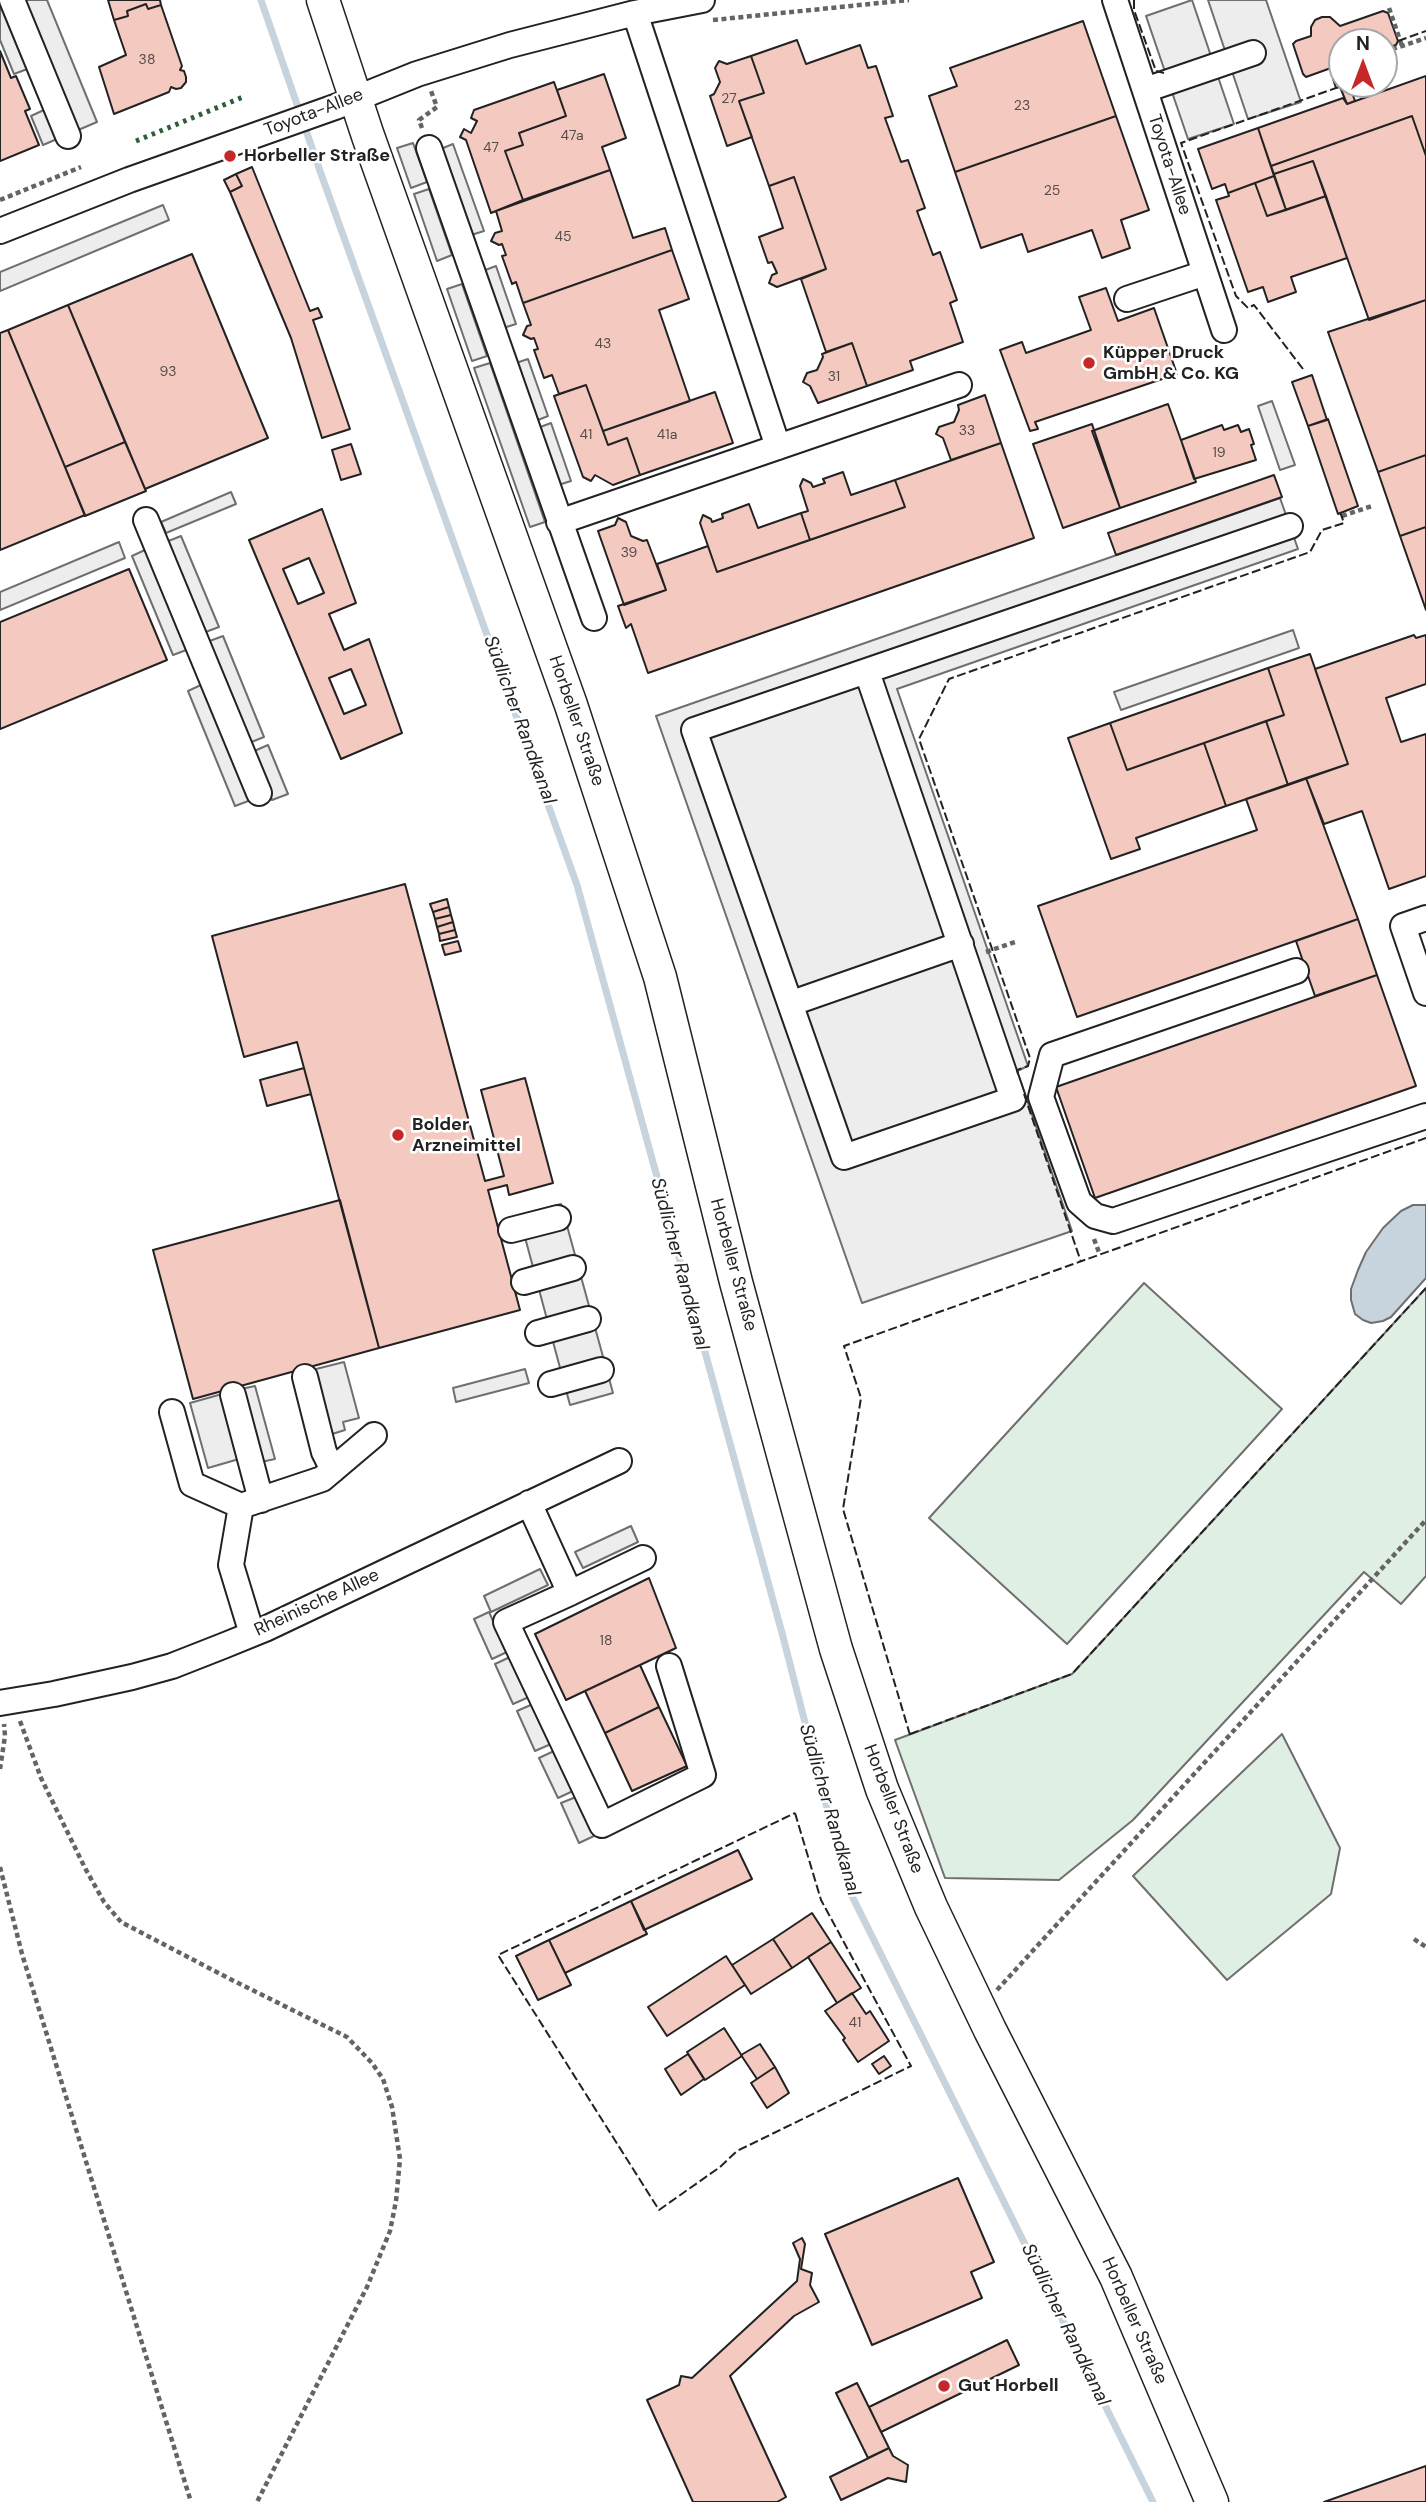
<!DOCTYPE html>
<meta charset="utf-8">
<style>
body{margin:0}
#map{position:relative;width:1426px;height:2502px;overflow:hidden;background:#fff;font-family:"DM Sans",sans-serif}
canvas{display:block}
.north{position:absolute;left:1328px;top:28px;width:70px;height:70px;box-sizing:border-box;background:#fff;border:2px solid #a7a7a7;border-radius:50%;rotate:0deg;font-size:19px;font-weight:700;line-height:28px;text-align:center;color:#222}
.north::after{content:'';display:block;margin:auto;width:24px;height:32px;background:#c62828;clip-path:polygon(50% 0,100% 100%,50% 72%,0 100%)}
</style>
<div id="map">
<canvas width="1426" height="2502"></canvas>
<div class="north">N</div>
</div>
<script>
const g = document.querySelector('canvas').getContext('2d');
g.lineJoin = 'round';
function fillPath(path, color) { g.fillStyle = color; g.fill(path, 'evenodd'); }
const shape = rows => new Path2D(rows.map(r => 'M' + r).join(''));
function stroke(path, color, width, dash) { g.strokeStyle = color; g.lineWidth = width; g.lineCap = dash ? 'butt' : 'round'; g.setLineDash(dash || []); g.stroke(path); }
function write(font, color, halo, rows, align = 'center') {
  g.font = font + ' "DM Sans",sans-serif'; g.lineWidth = 5; g.setLineDash([]); g.textBaseline = 'middle'; g.strokeStyle = halo; g.fillStyle = color; for (const [text, x, y, turn = 0] of rows) {
    g.save(); g.translate(x, y); g.rotate((+turn || 0) * Math.PI / 180); g.textAlign = isNaN(turn) ? turn : align; if (halo) g.strokeText(text, 0, 0); g.fillText(text, 0, 0); g.restore();
  }
}
const green = shape([
 [1144,1283,1282,1409,1067,1644,929,1518,1144,1283],
 [1426,1288,1426,1576,1401,1604,1364,1572,1133,1820,1059,1880,945,1878,895,1740,1072,1674,1426,1288],
 [1282,1734,1340,1848,1331,1894,1227,1980,1133,1876,1282,1734]
]);
fillPath(green, '#e0efe3');
stroke(green, '#6f6f6f', 2);
const parking = shape([
 [0,0,47,0,97,122,43,145,31,116,46,109,30,68,14,74,0,40,0,0],
 [1192,0,1234,124,1188,139,1146,16,1192,0],
 [1208,0,1266,0,1301,102,1248,119,1208,0],
 [413,143,427,182,411,188,397,148,413,143],
 [453,144,484,231,468,236,438,150,453,144],
 [429,189,452,255,437,261,414,194,429,189],
 [163,205,169,220,0,291,0,272,163,205],
 [496,266,516,324,500,329,480,272,496,266],
 [462,284,487,356,472,361,447,289,462,284],
 [528,359,548,416,533,422,513,364,528,359],
 [490,363,545,522,530,527,474,368,490,363],
 [1272,401,1295,465,1280,470,1258,406,1272,401],
 [551,423,571,481,555,486,535,429,551,423],
 [231,492,236,504,166,533,161,522,231,492],
 [1280,498,1298,549,897,689,1028,1066,1017,1071,1072,1231,862,1303,656,716,1280,498],
 [181,536,219,627,203,633,166,542,181,536],
 [119,542,125,558,0,610,0,592,119,542],
 [147,549,189,649,173,655,132,556,147,549],
 [1293,630,1299,648,1121,710,1114,692,1293,630],
 [223,636,264,737,249,743,207,642,223,636],
 [203,684,251,800,235,806,188,691,203,684],
 [268,745,288,794,272,800,252,752,268,745],
 [561,1204,613,1393,570,1405,519,1215,561,1204],
 [344,1362,359,1418,343,1422,345,1430,329,1435,312,1370,344,1362],
 [525,1369,529,1383,456,1402,453,1388,525,1369],
 [255,1386,275,1459,261,1462,241,1389,255,1386],
 [222,1394,239,1459,208,1468,190,1403,222,1394],
 [631,1526,638,1542,583,1568,575,1552,631,1526],
 [540,1569,548,1585,491,1612,484,1596,540,1569],
 [489,1612,507,1652,492,1659,474,1619,489,1612],
 [510,1657,529,1697,513,1704,495,1664,510,1657],
 [533,1704,551,1744,535,1751,517,1711,533,1704],
 [554,1751,573,1791,558,1798,539,1758,554,1751],
 [576,1797,594,1836,579,1843,561,1803,576,1797]
]);
fillPath(parking, '#ededed');
stroke(parking, '#6f6f6f', 2);
const water = shape([
 [1413,1205,1426,1205,1426,1278,1391,1317,1383,1321,1371,1323,1363,1320,1355,1314,1351,1300,1351,1289,1358,1270,1366,1252,1383,1228,1401,1211,1413,1205]
]);
fillPath(water, '#c7d3dd');
stroke(water, '#6f6f6f', 2);
stroke(shape([
 [261,0,320,171,577,885,782,1633,847,1886,1153,2502]
]), '#c7d3dd', 7);
const building = shape([
 [108,0,160,0,161,5,148,9,146,4,127,11,128,16,114,20,108,0],
 [146,4,148,9,161,5,182,66,180,70,184,71,186,77,186,82,181,88,176,89,171,87,169,92,114,114,99,67,126,55,114,20,128,16,127,11,146,4],
 [1383,11,1388,13,1398,41,1396,45,1384,49,1384,42,1342,42,1342,64,1306,77,1303,74,1293,44,1296,41,1311,36,1311,27,1315,20,1322,17,1330,17,1340,26,1383,11],
 [1083,21,1116,116,955,172,929,96,957,86,950,68,1083,21],
 [797,40,806,64,860,45,868,68,876,66,893,116,885,118,901,162,908,160,925,208,917,211,933,255,940,252,957,300,950,303,963,342,910,361,913,370,867,386,852,343,826,352,801,279,826,269,794,177,769,186,739,101,764,93,751,56,797,40],
 [0,51,11,78,16,76,30,109,25,111,39,145,0,161,0,51],
 [751,56,764,93,739,101,752,137,727,146,710,96,714,94,720,82,715,68,719,61,727,64,751,56],
 [1342,64,1342,84,1349,84,1355,101,1347,104,1340,87,1336,88,1333,79,1337,78,1333,67,1342,64],
 [604,74,626,138,602,147,610,170,523,200,505,151,523,145,519,133,566,116,557,90,604,74],
 [1426,76,1426,156,1412,116,1271,166,1258,128,1343,98,1347,104,1426,76],
 [554,82,566,116,519,133,523,145,505,151,523,200,491,213,466,140,460,137,464,129,471,133,477,121,471,118,474,110,554,82],
 [1116,116,1149,210,1121,220,1130,248,1102,258,1092,230,1028,252,1022,234,981,248,955,172,1116,116],
 [1412,116,1426,156,1426,300,1369,320,1313,161,1274,174,1271,166,1412,116],
 [1258,128,1274,176,1228,193,1225,184,1212,189,1198,149,1258,128],
 [1313,161,1326,196,1286,210,1274,174,1313,161],
 [252,167,310,311,318,308,322,317,313,320,350,429,322,438,291,338,230,192,242,186,236,174,252,167],
 [610,170,633,238,665,228,672,250,523,303,516,282,512,284,502,256,506,255,502,244,499,245,491,241,495,233,502,231,496,211,610,170],
 [236,174,242,186,230,192,224,180,236,174],
 [1274,176,1286,210,1267,216,1255,183,1274,176],
 [794,177,826,269,777,287,769,283,772,275,777,273,772,262,768,263,759,237,783,228,769,186,794,177],
 [1255,183,1267,216,1326,196,1347,258,1291,277,1296,292,1268,302,1263,287,1248,292,1216,200,1229,196,1228,193,1255,183],
 [672,250,689,299,659,310,690,401,603,431,586,385,559,394,552,375,544,378,534,350,538,349,534,338,531,339,523,335,527,326,531,325,523,303,672,250],
 [192,254,268,438,145,489,68,305,192,254],
 [1106,288,1118,321,1154,308,1177,374,1035,422,1038,429,1030,431,1000,350,1022,342,1026,353,1091,330,1079,297,1106,288],
 [1426,300,1426,455,1378,472,1328,332,1426,300],
 [68,305,125,442,65,467,8,330,68,305],
 [8,330,85,515,0,550,0,333,8,330],
 [852,343,867,386,818,403,810,386,803,382,807,373,817,370,823,357,822,354,852,343],
 [1312,375,1327,420,1308,426,1292,382,1312,375],
 [586,385,608,445,627,438,640,475,613,485,595,475,591,481,583,477,554,396,586,385],
 [715,392,733,443,640,475,627,438,608,445,603,431,715,392],
 [985,395,1001,443,951,460,943,438,936,434,939,427,954,422,959,410,958,405,985,395],
 [1168,404,1196,482,1120,508,1092,431,1168,404],
 [1328,419,1358,506,1338,514,1308,426,1328,419],
 [1092,424,1120,508,1063,528,1033,444,1092,424],
 [1222,425,1224,430,1238,425,1241,432,1249,429,1254,444,1251,445,1256,460,1194,479,1181,440,1222,425],
 [125,442,146,491,85,516,65,467,125,442],
 [1001,443,1034,538,648,673,631,624,626,628,618,606,666,590,657,564,708,546,717,572,905,507,895,480,1001,443],
 [351,444,361,474,341,480,332,450,351,444],
 [1426,455,1426,527,1400,536,1378,472,1426,455],
 [843,472,851,495,895,480,905,507,810,540,801,513,808,511,800,486,803,479,811,483,813,487,825,483,823,479,843,472],
 [1274,475,1282,497,1116,555,1108,533,1274,475],
 [749,504,758,528,801,513,810,540,717,572,700,523,703,515,711,519,712,522,723,518,722,514,749,504],
 [322,509,356,603,329,614,344,650,369,639,402,733,341,759,249,540,322,509],
 [309,558,324,593,298,604,283,569,309,558],
 [351,669,366,705,344,714,329,678,351,669],
 [618,518,626,522,631,536,643,541,647,540,666,590,624,605,598,531,615,525,618,518],
 [1426,527,1426,610,1400,536,1426,527],
 [129,569,167,660,0,729,0,622,129,569],
 [1414,635,1416,638,1426,635,1426,684,1386,698,1401,742,1426,734,1426,876,1389,889,1362,811,1324,824,1306,778,1348,764,1315,669,1414,635],
 [1310,654,1348,764,1288,785,1266,721,1284,715,1268,668,1310,654],
 [1268,668,1284,715,1127,770,1110,723,1268,668],
 [1266,721,1288,785,1226,806,1204,743,1266,721],
 [1110,723,1127,770,1204,743,1226,806,1136,838,1140,849,1111,859,1068,738,1110,723],
 [1306,778,1358,919,1077,1017,1038,906,1257,830,1246,799,1306,778],
 [405,884,485,1181,504,1176,481,1090,525,1078,553,1183,509,1195,507,1185,488,1190,520,1310,379,1348,297,1042,244,1057,212,936,405,884],
 [447,899,449,907,433,912,430,904,447,899],
 [449,907,451,915,435,919,433,912,449,907],
 [451,915,453,922,437,927,435,919,451,915],
 [1358,919,1377,975,1315,996,1296,941,1358,919],
 [453,922,455,930,439,934,437,927,453,922],
 [455,930,457,937,440,941,439,934,455,930],
 [458,941,461,951,445,955,442,945,458,941],
 [1377,975,1416,1086,1095,1198,1056,1087,1377,975],
 [304,1068,311,1094,267,1106,260,1080,304,1068],
 [340,1200,379,1348,193,1399,153,1250,340,1200],
 [649,1578,676,1648,566,1700,535,1634,649,1578],
 [640,1665,659,1707,605,1733,585,1691,640,1665],
 [659,1707,687,1766,632,1791,605,1733,659,1707],
 [738,1850,752,1879,644,1930,631,1901,738,1850],
 [631,1901,647,1934,565,1973,549,1940,631,1901],
 [812,1913,831,1942,792,1968,773,1939,812,1913],
 [773,1939,792,1968,751,1994,732,1965,773,1939],
 [549,1940,571,1985,538,2000,516,1956,549,1940],
 [831,1942,861,1988,837,2003,808,1957,831,1942],
 [726,1956,745,1985,667,2036,648,2007,726,1956],
 [852,1993,866,2014,870,2011,889,2041,858,2062,843,2040,845,2038,825,2011,852,1993],
 [724,2028,742,2056,705,2080,687,2052,724,2028],
 [760,2044,775,2067,757,2079,741,2055,760,2044],
 [688,2054,704,2079,681,2095,665,2069,688,2054],
 [884,2056,891,2066,879,2074,872,2064,884,2056],
 [775,2067,789,2093,767,2108,751,2083,775,2067],
 [958,2178,994,2262,971,2272,982,2298,872,2345,825,2234,958,2178],
 [802,2238,805,2244,801,2269,812,2273,810,2285,819,2302,794,2316,730,2376,786,2497,777,2502,693,2502,647,2400,679,2385,681,2376,692,2378,797,2281,800,2259,793,2243,802,2238],
 [1007,2340,1019,2365,881,2432,869,2407,1007,2340],
 [857,2383,889,2448,868,2458,836,2393,857,2383],
 [889,2448,893,2456,908,2465,906,2482,888,2478,841,2500,830,2477,889,2448],
 [1426,2466,1426,2502,1324,2502,1426,2466]
]);
fillPath(building, '#f3c9c0');
stroke(building, '#222', 2);
const minor = shape([
 [12,0,68,136],
 [1115,0,1224,330],
 [635,13,778,447],
 [1145,90,1253,53],
 [429,148,594,618],
 [0,231,129,180,335,107,417,74,510,45,635,13,702,0],
 [1127,299,1205,273],
 [146,520,259,793],
 [559,522,959,385],
 [867,672,1013,1099,844,1157,694,730,1290,526],
 [1426,918,1403,926,1426,993],
 [1296,971,1052,1055,1041,1097,1079,1202,1095,1216,1113,1221,1426,1116],
 [792,1003,961,944],
 [511,1230,558,1218],
 [524,1282,573,1268],
 [538,1333,588,1319],
 [305,1377,324,1452,333,1470],
 [551,1384,601,1370],
 [233,1395,261,1500],
 [172,1412,192,1484,241,1506,322,1479,374,1435],
 [529,1503,570,1593,506,1622,602,1825,703,1775,669,1666],
 [241,1506,231,1565,252,1634],
 [570,1593,643,1558],
 [0,1703,54,1694,132,1677,172,1666,223,1646,265,1629,619,1461]
]);
const major = shape([
 [323,0,368,136,571,705,660,977,736,1282,836,1649,882,1789,931,1907,990,2030,1116,2277,1212,2502]
]);
stroke(minor, '#222', 28);
stroke(major, '#222', 35);
stroke(shape([
 [1389,8,1402,46],
 [713,20,909,0],
 [1384,52,1426,38],
 [422,128,419,120,437,107,431,91],
 [0,200,81,167],
 [1342,516,1372,506],
 [986,952,1015,942],
 [1094,1239,1100,1255],
 [20,1721,41,1778,85,1868,104,1902,121,1922,230,1979,347,2037,372,2063,383,2079,392,2107,400,2159,396,2201,390,2231,367,2287,257,2502],
 [0,1769,5,1736,4,1724],
 [0,1867,22,1954,191,2502],
 [1414,1939,1426,1947],
 [997,1990,1426,1520]
]), '#646464', 4.5, [5, 3.5]);
stroke(minor, '#fff', 24);
stroke(major, '#fff', 32);
stroke(shape([
 [136,141,243,97]
]), '#2f5e38', 5, [3.5, 5]);
stroke(shape([
 [1134,0,1134,10,1156,71,1164,73],
 [1398,41,1426,31],
 [1303,369,1254,305,1248,308,1236,296,1181,143,1336,88],
 [1018,1074,1017,1070,1028,1066,1030,1058,919,739,949,679,1310,552,1322,530,1344,523,1340,512],
 [1024,1094,1081,1262],
 [910,1734,1072,1674,1426,1288],
 [910,1735,843,1509,861,1398,844,1346,1426,1138],
 [795,1813,821,1900,911,2066,737,2151,720,2167,659,2210,498,1955,795,1813]
]), '#222', 2, [9, 3.5]);
for (const [x, y, r, color] of [
 [230,156,7,"#c62828"],
 [1089,363,7,"#c62828"],
 [398,1135,7,"#c62828"],
 [944,2386,7,"#c62828"]
]) { const dot = new Path2D(); dot.arc(x, y, r, 0, 2 * Math.PI); g.fillStyle = color; g.fill(dot); stroke(dot, '#fff', 2.5); }
write('14px', '#564c4a', null, [
 ["38",147,60],
 ["27",729,99],
 ["23",1022,106],
 ["47a",572,136],
 ["47",491,148],
 ["25",1052,191],
 ["45",563,237],
 ["43",603,344],
 ["93",168,372],
 ["31",834,377],
 ["33",967,431],
 ["41",586,435],
 ["41a",667,435],
 ["19",1219,453],
 ["39",629,553],
 ["18",606,1641],
 ["41",855,2023]
]);
write('18px', '#222', '#fff', [
 ["Toyota-Allee",314,113,-21],
 ["Toyota-Allee",1169,165,72],
 ["Horbeller Straße",576,721,71],
 ["Horbeller Straße",733,1265,75],
 ["Rheinische Allee",317,1603,-25],
 ["Horbeller Straße",893,1809,69],
 ["Horbeller Straße",1134,2321,66]
]);
write('bold 18px', '#222', '#fff', [
 ["Horbeller Straße",244,156],
 ["Küpper Druck",1103,353],
 ["GmbH & Co. KG",1103,374],
 ["Bolder",412,1125],
 ["Arzneimittel",412,1146],
 ["Gut Horbell",958,2386]
], 'left');
write('italic 19px', '#222', '#fff', [
 ["Südlicher Randkanal",519,720,70],
 ["Südlicher Randkanal",679,1264,75],
 ["Südlicher Randkanal",829,1810,74],
 ["Südlicher Randkanal",1065,2325,64]
]);
</script>
